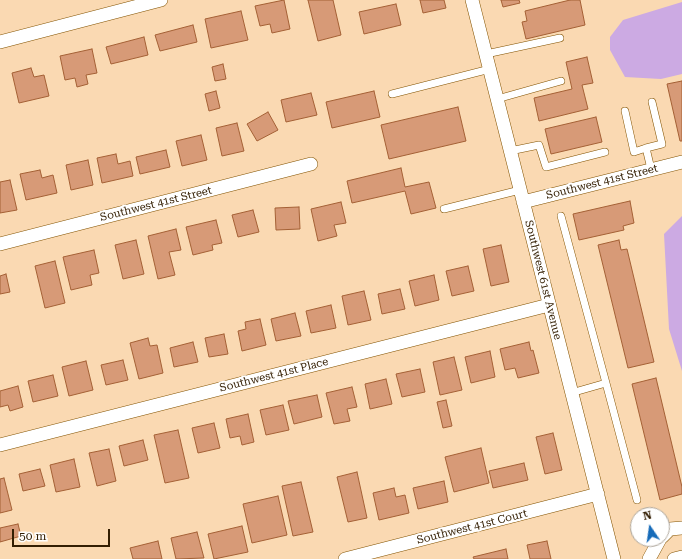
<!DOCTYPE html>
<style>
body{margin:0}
#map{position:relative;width:682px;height:559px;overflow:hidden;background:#fad9b2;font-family:"Roboto Serif",serif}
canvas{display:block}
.north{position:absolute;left:630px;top:507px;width:40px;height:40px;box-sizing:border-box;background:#fff;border:1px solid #ada59a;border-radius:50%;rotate:347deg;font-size:11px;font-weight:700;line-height:16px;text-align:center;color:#331e02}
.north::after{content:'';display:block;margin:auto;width:14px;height:18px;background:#166bb9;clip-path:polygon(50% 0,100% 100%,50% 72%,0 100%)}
.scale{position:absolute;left:12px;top:529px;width:98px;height:18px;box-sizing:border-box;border:2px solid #331e02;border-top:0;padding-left:5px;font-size:12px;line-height:14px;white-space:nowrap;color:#331e02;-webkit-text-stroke:3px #fff;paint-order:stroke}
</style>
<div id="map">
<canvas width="682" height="559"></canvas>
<div class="north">N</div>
<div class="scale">50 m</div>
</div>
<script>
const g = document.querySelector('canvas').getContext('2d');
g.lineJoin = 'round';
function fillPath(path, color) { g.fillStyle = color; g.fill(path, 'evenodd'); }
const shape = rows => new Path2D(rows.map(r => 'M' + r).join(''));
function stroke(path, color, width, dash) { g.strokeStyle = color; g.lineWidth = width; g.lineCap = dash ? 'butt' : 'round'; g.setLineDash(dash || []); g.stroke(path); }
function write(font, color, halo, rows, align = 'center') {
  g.font = font + ' "Roboto Serif",serif'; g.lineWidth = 4; g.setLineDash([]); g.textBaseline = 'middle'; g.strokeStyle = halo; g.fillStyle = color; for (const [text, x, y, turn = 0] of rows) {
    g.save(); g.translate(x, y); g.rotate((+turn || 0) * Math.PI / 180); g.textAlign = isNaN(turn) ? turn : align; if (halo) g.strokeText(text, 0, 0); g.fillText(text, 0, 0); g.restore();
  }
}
fillPath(shape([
 [682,2,682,74,661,79,625,77,610,50,610,37,623,20],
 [682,216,682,371,669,329,664,234]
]), '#ccaae3');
const building = shape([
 [284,0,290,29,272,33,270,24,260,26,255,6,284,0],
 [308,0,333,0,341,35,318,41,308,0],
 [420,0,444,0,446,8,423,13,420,0],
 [501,0,519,0,520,3,503,7,501,0],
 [570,0,580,0,585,25,526,39,522,22,527,21,525,11,570,0],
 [396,4,401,25,364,34,359,12,396,4],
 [241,11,248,40,211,48,205,19,241,11],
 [193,25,197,42,160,51,155,35,193,25],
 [144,37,148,55,111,64,106,47,144,37],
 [92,49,97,73,86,75,88,84,77,87,75,78,65,80,60,56,92,49],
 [587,57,593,83,582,85,588,109,539,121,534,98,572,89,566,62,587,57],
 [223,64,226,79,215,81,212,67,223,64],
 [31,68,34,77,44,75,49,96,19,103,12,73,31,68],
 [682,81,682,141,680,141,667,84,682,81],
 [216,91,220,108,209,111,205,94,216,91],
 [374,91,380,117,332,128,326,102,374,91],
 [311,93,317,115,286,122,281,100,311,93],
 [458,107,466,141,389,159,381,125,458,107],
 [268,112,278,130,257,141,247,124,268,112],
 [596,117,602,142,551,154,545,129,596,117],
 [237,123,244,151,222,156,216,128,237,123],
 [201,135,207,160,182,166,176,141,201,135],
 [166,150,170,167,140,174,136,157,166,150],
 [116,154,118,164,130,161,133,176,102,183,97,158,116,154],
 [88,160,93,185,71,190,66,165,88,160],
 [401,168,405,187,429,182,436,208,411,214,405,191,352,203,347,181,401,168],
 [40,170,42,178,53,175,57,193,26,200,20,174,40,170],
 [10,180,17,210,0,213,0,182,10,180],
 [630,201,634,223,623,226,624,230,579,240,573,214,630,201],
 [341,202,346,223,334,225,337,236,318,241,311,209,341,202],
 [299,207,300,229,276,230,275,208,299,207],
 [253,210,259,232,238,237,232,215,253,210],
 [216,220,222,243,212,245,213,250,193,255,186,227,216,220],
 [176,229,181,250,169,252,175,275,158,279,148,236,176,229],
 [136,240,144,274,123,279,115,245,136,240],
 [619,240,621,250,627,249,654,362,628,368,598,245,619,240],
 [501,245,509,282,491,286,483,249,501,245],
 [94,250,99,273,90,275,92,285,71,290,63,257,94,250],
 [55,261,65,303,45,308,35,266,55,261],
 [468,266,474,291,452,296,446,271,468,266],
 [6,274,10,292,0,294,0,276,6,274],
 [434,275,439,300,415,306,409,281,434,275],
 [400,289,405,309,382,314,378,294,400,289],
 [364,291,371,320,348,325,342,296,364,291],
 [331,305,336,328,311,333,306,311,331,305],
 [295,313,301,336,276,341,271,319,295,313],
 [260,319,266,345,242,351,238,331,246,329,245,322,260,319],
 [224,334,228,354,209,357,205,338,224,334],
 [148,338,150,346,157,345,163,373,139,379,130,343,148,338],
 [193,342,198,362,174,367,170,348,193,342],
 [529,342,531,351,533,350,539,373,518,378,515,368,505,370,500,349,529,342],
 [490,351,495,377,471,383,465,357,490,351],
 [454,357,462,390,440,395,433,362,454,357],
 [123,360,128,380,106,385,101,365,123,360],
 [86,361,93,390,69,396,62,367,86,361],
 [420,369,425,392,402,397,396,374,420,369],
 [53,375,58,396,33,402,28,381,53,375],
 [656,378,682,487,682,494,660,500,632,384,656,378],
 [386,379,392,404,370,409,365,384,386,379],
 [18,386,23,407,10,411,8,405,0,407,0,391,18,386],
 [352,387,357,407,347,409,350,421,334,424,326,393,352,387],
 [317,395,322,417,294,424,288,401,317,395],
 [446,400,452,426,443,428,437,402,446,400],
 [283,405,289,430,266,435,260,410,283,405],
 [248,414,254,442,242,445,240,436,230,438,226,419,248,414],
 [214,423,220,448,198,453,192,428,214,423],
 [178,430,189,478,165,483,154,435,178,430],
 [553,433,562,470,545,474,536,437,553,433],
 [143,440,148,460,124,466,119,446,143,440],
 [481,448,489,483,454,492,445,457,481,448],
 [109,449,116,481,97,486,89,453,109,449],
 [74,459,80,487,56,492,50,465,74,459],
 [524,463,528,480,493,488,489,471,524,463],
 [40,469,45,486,23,491,19,474,40,469],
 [357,472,367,518,348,522,337,477,357,472],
 [4,478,12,510,0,513,0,479,4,478],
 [444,481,448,502,418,509,413,488,444,481],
 [301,482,313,532,293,536,282,486,301,482],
 [394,488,396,497,405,495,409,513,379,520,373,493,394,488],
 [278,496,287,535,252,543,243,504,278,496],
 [18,524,21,536,0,542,0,528,18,524],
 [242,526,248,552,214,559,208,534,242,526],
 [197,532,204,558,176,559,171,538,197,532],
 [158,541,162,559,133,559,130,548,158,541],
 [547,541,551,559,530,559,527,545,547,541],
 [506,549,508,559,474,559,473,557,506,549]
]);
fillPath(building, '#d79a77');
stroke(building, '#a46035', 1);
const lane = shape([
 [486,54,560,38],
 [392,94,490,69],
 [497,99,561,81],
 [625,111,634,152,646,148,651,169],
 [646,148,662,144,652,102],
 [510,151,539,145,546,167,605,152],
 [444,209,520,190],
 [561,216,606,383,571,393],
 [606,383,637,500]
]);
const street = shape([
 [472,0,614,559],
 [0,42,161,0],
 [523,202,682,162],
 [0,244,311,164],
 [0,445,549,305],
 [662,537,670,529,682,528],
 [345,559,598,494],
 [649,559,660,539],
 [674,559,682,557]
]);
stroke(lane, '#835300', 8);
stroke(street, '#835300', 14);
stroke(lane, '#fff', 7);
stroke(street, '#fff', 13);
write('11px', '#331e02', '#fff', [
 ["Southwest 41st Street",602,182,-14],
 ["Southwest 41st Street",156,204,-14],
 ["Southwest 61st Avenue",543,280,76],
 ["Southwest 41st Place",274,375,-14],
 ["Southwest 41st Court",472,527,-14]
]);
</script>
